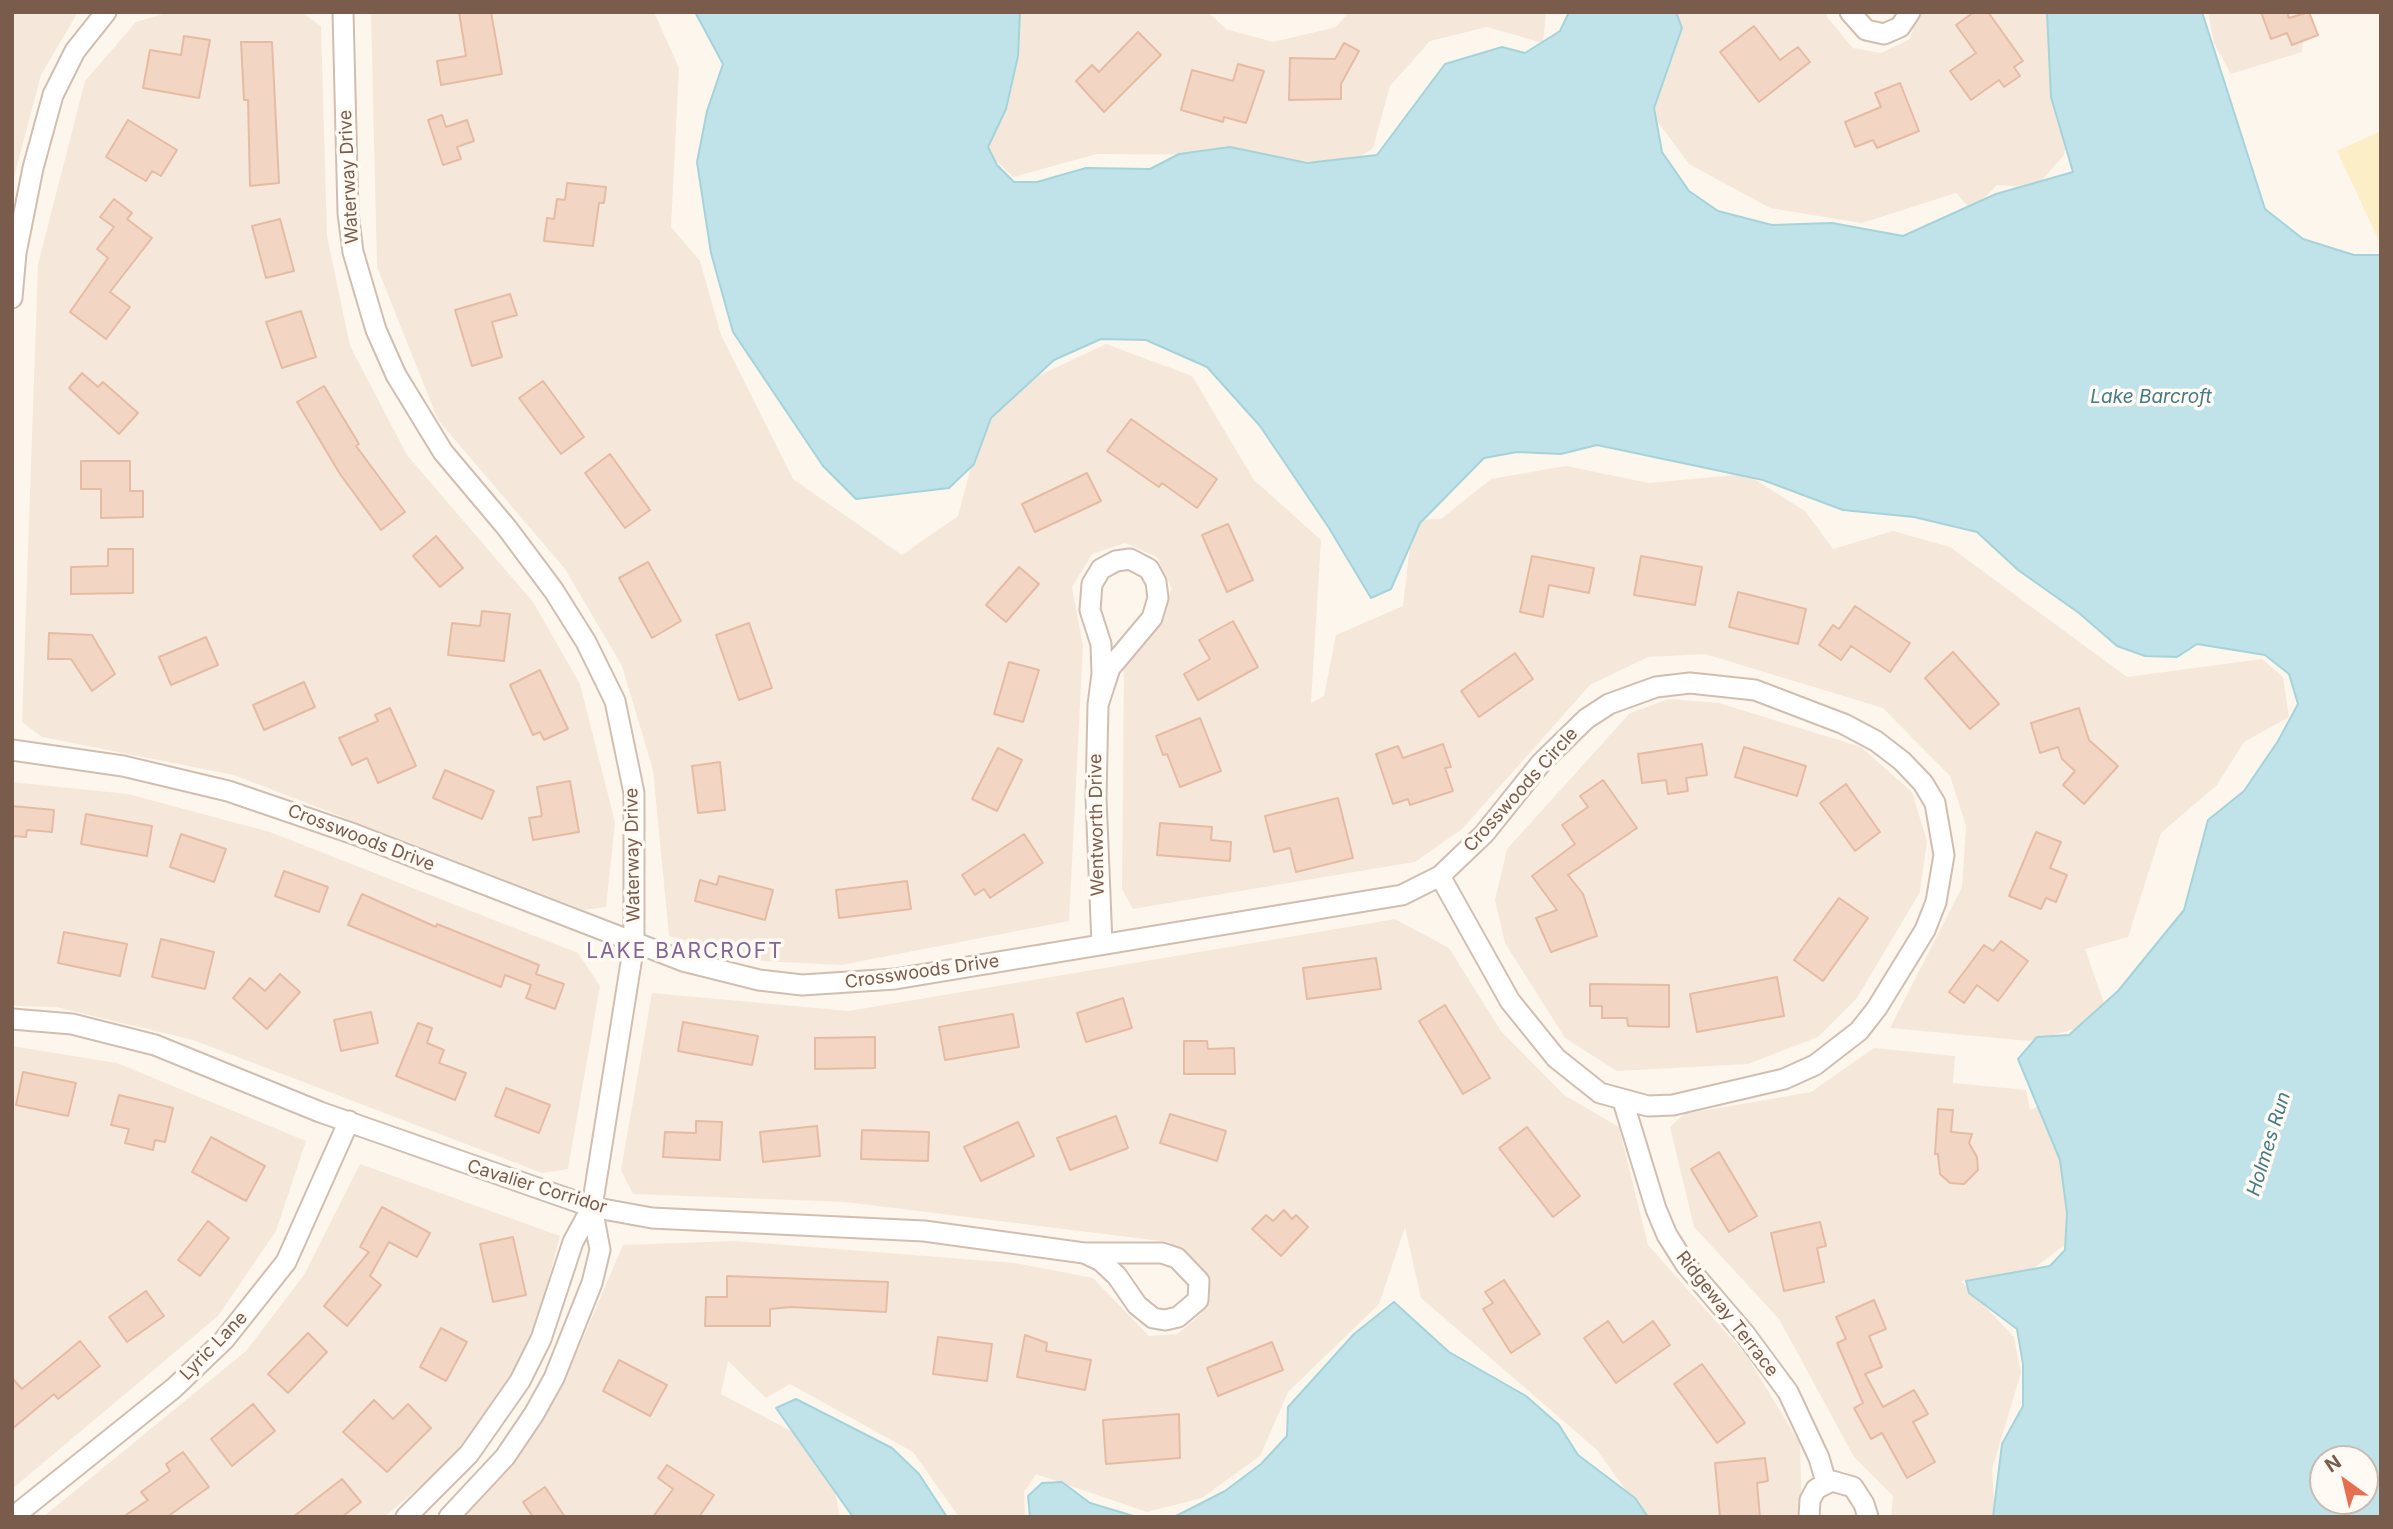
<!DOCTYPE html>
<html>
<head>
<meta charset="utf-8">
<style>
  body { margin:0 }
  #map { position:relative; width:2393px; height:1529px; overflow:hidden; background:#fdf6ec; font-family:Inter,sans-serif }
  canvas { display:block }
  .frame { position:absolute; inset:0; border:14px solid #7a5c4d; pointer-events:none }
  .north { position:absolute; left:2309px; top:1445px; width:70px; height:70px; box-sizing:border-box; background:#fffaf3; border:2px solid #cabbb1; border-radius:50%; rotate:326deg; font-size:19px; font-weight:700; line-height:28px; text-align:center; color:#7a5c4d }
  .north::after { content:''; display:block; margin:auto; width:24px; height:32px; background:#e76f51; clip-path:polygon(50% 0,100% 100%,50% 72%,0 100%) }
</style>
</head>
<body>
<div id="map">
<canvas width="2393" height="1529"></canvas>
<div class="frame"></div>
<div class="north">N</div>
</div>
<script>
const context = document.querySelector('canvas').getContext('2d');
context.lineJoin = 'round';
function fillPath(path, color) { context.fillStyle = color; context.fill(path, 'evenodd'); }
const poly = rows => new Path2D(rows.map(r => 'M' + r).join(''));
function strokePath(path, color, width, dash) { context.strokeStyle = color; context.lineWidth = width; context.lineCap = dash ? 'butt' : 'round'; context.setLineDash(dash || []); context.stroke(path); }
function drawText(font, color, halo, rows, align = 'center') {
  context.font = font + ' Inter,sans-serif'; context.lineWidth = 7; context.setLineDash([]); context.textBaseline = 'middle'; context.strokeStyle = halo; context.fillStyle = color; for (const [text, x, y, turn = 0] of rows) {
    context.save(); context.translate(x, y); context.rotate((+turn || 0) * Math.PI / 180); context.textAlign = isNaN(turn) ? turn : align; if (halo) context.strokeText(text, 0, 0); context.fillText(text, 0, 0); context.restore();
  }
}
fillPath(poly([
  [12,12,78,12,41,75,12,185],
  [170,12,301,12,321,26,327,236,350,346,407,455,533,602,580,684,615,822,606,907,584,910,234,775,42,737,22,722,38,264,85,81,136,22],
  [371,12,654,12,679,68,671,227,700,261,721,335,793,479,902,555,958,516,989,399,1106,344,1192,376,1254,480,1321,540,1311,703,1324,696,1336,635,1403,606,1413,520,1441,519,1491,479,1566,466,1649,483,1746,474,1805,511,1833,549,1893,531,1950,547,2127,677,2262,659,2283,677,2289,717,2244,742,2217,785,2161,833,2128,937,2085,949,2104,1003,2095,1024,2029,1041,1890,1028,1962,887,1966,826,1950,776,1883,708,1705,654,1648,657,1590,685,1462,829,1415,862,1133,909,1122,889,1124,669,1172,589,1157,557,1125,543,1092,554,1072,587,1083,646,1069,921,841,965,761,961,669,936,653,770,622,666,565,569,438,420,377,267],
  [1019,12,1208,12,1226,29,1273,42,1336,27,1349,12,1546,12,1543,43,1487,27,1430,41,1390,86,1373,148,1349,164,1307,161,1263,179,1224,155,1097,154,1013,177,976,142,1020,19],
  [1661,12,1827,12,1827,17,1853,48,1881,53,1910,39,1918,12,2049,12,2070,123,2064,155,2035,188,1997,185,1972,211,1956,193,1862,223,1770,208,1689,164,1652,114],
  [2208,12,2305,12,2302,52,2231,74,2214,43],
  [1669,699,1719,703,1861,747,1912,792,1927,841,1920,892,1857,998,1818,1037,1748,1064,1617,1071,1565,1038,1505,943,1495,900,1507,849,1630,713],
  [12,782,128,794,270,832,578,953,600,986,568,1169,542,1173,193,1040,56,1007,12,1006],
  [1395,919,1449,948,1501,1031,1564,1095,1619,1127,1648,1245,1747,1356,1800,1444,1802,1517,1645,1517,1597,1450,1421,1298,1405,1227,1379,1304,1288,1392,1260,1456,1202,1498,1147,1512,1036,1474,1024,1492,1025,1517,959,1517,913,1452,790,1384,766,1398,728,1361,721,1394,808,1440,832,1475,840,1517,459,1517,483,1497,561,1389,623,1245,735,1241,1015,1263,1093,1278,1149,1336,1177,1334,1201,1314,1204,1271,1169,1242,845,1202,633,1194,621,1170,652,993,849,1011],
  [12,1046,117,1063,306,1141,276,1231,218,1316,12,1489],
  [1874,1048,1955,1056,1953,1083,2026,1090,2030,1110,2039,1106,2059,1153,2070,1241,2030,1271,1961,1281,2014,1337,2021,1373,1992,1469,1995,1517,1891,1517,1893,1496,1854,1457,1779,1319,1694,1227,1670,1127,1684,1114,1811,1092],
  [360,1164,560,1236,532,1342,459,1454,384,1517,43,1517,246,1351,304,1275]
]), '#f5e8da');
fillPath(poly([
  [2381,131,2381,243,2380,243,2337,151]
]), '#fcefc7');
const water = poly([
  [695,12,1020,12,1018,56,1006,109,988,147,997,165,1014,182,1037,182,1086,168,1150,169,1179,154,1230,147,1307,163,1377,155,1445,64,1502,47,1525,53,1560,31,1569,12,1676,12,1682,28,1654,108,1662,152,1689,191,1718,211,1772,225,1832,223,1903,236,1996,194,2073,172,2051,97,2047,12,2202,12,2265,209,2303,239,2354,255,2381,255,2381,1517,1993,1517,2002,1444,2023,1406,2023,1364,2017,1329,1969,1293,1966,1281,2050,1266,2065,1250,2067,1213,2060,1160,2018,1059,2037,1037,2069,1035,2118,991,2184,910,2208,820,2244,791,2278,741,2298,704,2289,674,2265,655,2197,644,2177,657,2145,656,2117,646,2079,613,2018,570,1977,532,1914,517,1843,510,1763,480,1597,445,1561,454,1517,452,1484,458,1420,523,1391,589,1371,598,1329,528,1260,426,1207,367,1146,340,1101,339,1054,360,991,418,974,464,949,488,856,499,823,466,733,332,711,253,697,162,707,111,723,64,695,12],
  [2323,1459,2365,1459,2365,1501,2323,1501,2323,1459],
  [1394,1302,1449,1352,1526,1396,1559,1425,1578,1455,1635,1498,1648,1517,1174,1517,1225,1491,1261,1464,1287,1436,1288,1407,1354,1334,1394,1302],
  [796,1399,892,1448,919,1474,947,1517,853,1517,776,1408,796,1399],
  [1062,1482,1090,1503,1137,1517,1030,1517,1028,1496,1042,1483,1062,1482]
]);
fillPath(water, '#bfe3e8');
strokePath(water, '#a5d3da', 2);
const building = poly([
  [459,12,491,12,502,74,441,85,437,61,466,56,459,12],
  [1974,12,1988,12,2023,61,2014,67,2020,76,2004,87,1999,80,1971,100,1950,71,1976,53,1956,25,1974,12],
  [2261,12,2287,12,2289,18,2309,12,2318,35,2292,45,2287,33,2271,39,2261,12],
  [1754,26,1780,60,1798,47,1810,62,1759,102,1720,52,1754,26],
  [1138,32,1161,55,1104,112,1076,81,1092,65,1099,72,1138,32],
  [184,36,210,40,199,98,143,88,150,50,181,55,184,36],
  [241,42,272,42,279,183,250,186,248,100,244,100,241,42],
  [1344,43,1359,51,1341,84,1341,99,1289,100,1290,58,1335,59,1344,43],
  [1238,64,1264,71,1246,123,1224,117,1223,122,1181,110,1192,70,1233,81,1238,64],
  [1900,83,1919,131,1877,148,1873,140,1855,147,1845,122,1881,107,1875,93,1900,83],
  [442,115,446,127,467,120,474,141,457,147,461,159,443,165,428,120,442,115],
  [128,120,177,150,161,176,152,171,146,181,106,157,128,120],
  [567,183,606,187,604,203,599,203,593,246,544,241,547,218,554,219,557,199,565,200,567,183],
  [114,199,132,213,127,219,152,238,110,292,130,307,106,339,70,312,108,258,97,249,114,227,100,217,114,199],
  [280,219,294,271,266,278,252,226,280,219],
  [510,294,517,315,492,322,502,357,472,366,455,310,510,294],
  [301,311,316,357,282,368,266,322,301,311],
  [82,373,98,387,103,382,138,413,119,434,69,388,82,373],
  [543,381,584,437,561,454,519,398,543,381],
  [324,386,359,444,356,446,405,512,381,530,340,474,297,402,324,386],
  [1131,419,1217,479,1197,508,1162,483,1159,487,1107,451,1131,419],
  [610,454,650,510,625,528,585,473,610,454],
  [81,461,130,461,130,491,143,491,143,517,101,518,101,489,81,489,81,461],
  [1087,473,1101,501,1035,532,1022,504,1087,473],
  [1228,524,1253,580,1227,592,1202,535,1228,524],
  [436,536,463,568,440,587,413,556,436,536],
  [108,549,133,549,133,593,71,594,71,567,108,566,108,549],
  [1532,556,1594,568,1589,593,1549,585,1543,617,1520,612,1532,556],
  [1641,556,1702,567,1695,605,1634,595,1641,556],
  [648,562,681,621,652,638,619,578,648,562],
  [1019,567,1039,584,1006,622,986,605,1019,567],
  [1738,592,1806,609,1798,644,1729,627,1738,592],
  [1855,606,1910,643,1890,672,1851,646,1841,660,1819,645,1833,625,1839,629,1855,606],
  [482,611,510,614,504,661,448,655,452,623,480,626,482,611],
  [1233,621,1258,667,1198,700,1184,674,1210,659,1199,640,1233,621],
  [749,623,772,688,739,700,716,635,749,623],
  [49,633,92,635,115,674,92,691,71,659,48,659,49,633],
  [206,637,218,665,171,685,159,657,206,637],
  [1953,652,1999,704,1970,729,1925,678,1953,652],
  [1515,653,1533,679,1479,717,1461,691,1515,653],
  [1009,662,1039,670,1023,722,994,714,1009,662],
  [540,670,568,729,544,740,540,732,533,735,510,685,540,670],
  [304,682,315,707,264,730,253,705,304,682],
  [390,708,416,766,378,783,367,758,352,765,339,738,378,721,375,715,390,708],
  [2079,708,2089,740,2118,766,2084,804,2063,785,2075,771,2062,759,2058,747,2040,753,2031,723,2079,708],
  [1200,718,1221,771,1180,787,1167,754,1163,755,1156,736,1200,718],
  [1443,744,1451,767,1445,768,1453,791,1410,805,1408,799,1393,804,1376,754,1398,746,1403,758,1443,744],
  [1702,744,1707,775,1686,778,1688,791,1668,794,1666,780,1642,783,1638,754,1702,744],
  [1744,747,1806,766,1797,796,1735,777,1744,747],
  [998,748,1022,760,997,811,972,799,998,748],
  [720,762,725,810,698,813,692,766,720,762],
  [445,770,494,791,482,819,433,798,445,770],
  [1603,780,1637,828,1568,875,1583,894,1597,936,1551,952,1536,918,1557,910,1532,876,1575,844,1562,825,1588,807,1580,796,1603,780],
  [570,781,579,832,533,840,529,818,542,816,537,787,570,781],
  [1846,784,1880,832,1855,851,1820,803,1846,784],
  [1338,798,1353,858,1296,872,1290,848,1274,852,1265,816,1338,798],
  [12,806,54,810,52,832,27,830,26,837,12,836,12,806],
  [86,814,152,826,147,856,81,844,86,814],
  [1160,823,1212,827,1211,840,1231,842,1230,861,1157,855,1160,823],
  [2036,832,2061,842,2050,868,2067,875,2056,902,2046,898,2041,909,2009,896,2036,832],
  [181,834,226,849,214,882,170,867,181,834],
  [1024,834,1043,863,990,898,984,889,975,895,962,875,1024,834],
  [284,871,328,887,319,912,275,896,284,871],
  [719,876,773,890,765,920,695,901,700,880,717,885,719,876],
  [907,881,911,909,839,918,836,890,907,881],
  [362,894,436,927,437,924,539,965,536,974,564,984,555,1009,526,998,531,985,505,975,501,987,348,925,362,894],
  [1839,898,1868,918,1823,981,1794,960,1839,898],
  [64,932,127,944,120,976,58,963,64,932],
  [161,939,214,952,205,989,152,977,161,939],
  [2001,941,2028,961,1998,1001,1977,985,1964,1003,1949,992,1984,945,1993,951,2001,941],
  [1376,958,1381,989,1307,999,1303,968,1376,958],
  [280,974,300,992,267,1029,233,998,250,978,265,991,280,974],
  [1777,977,1784,1016,1697,1032,1690,994,1777,977],
  [1590,984,1669,985,1669,1027,1628,1026,1627,1018,1602,1018,1602,1006,1590,1006,1590,984],
  [1123,998,1132,1028,1086,1042,1077,1013,1123,998],
  [1445,1005,1490,1078,1463,1094,1419,1021,1445,1005],
  [371,1012,378,1043,341,1051,334,1020,371,1012],
  [1013,1014,1019,1047,945,1060,939,1027,1013,1014],
  [683,1022,758,1036,752,1065,678,1051,683,1022],
  [418,1023,432,1028,427,1043,444,1050,439,1063,466,1073,455,1100,396,1076,418,1023],
  [875,1037,875,1068,815,1069,815,1038,875,1037],
  [1184,1041,1207,1041,1208,1049,1234,1048,1235,1074,1184,1074,1184,1041],
  [23,1072,76,1083,68,1116,16,1105,23,1072],
  [506,1088,550,1105,539,1133,495,1116,506,1088],
  [119,1095,173,1108,165,1142,155,1140,153,1150,125,1143,129,1129,111,1125,119,1095],
  [1938,1109,1953,1110,1951,1132,1972,1134,1969,1143,1977,1157,1978,1170,1964,1184,1950,1183,1940,1174,1938,1154,1935,1154,1938,1109],
  [1170,1114,1226,1131,1217,1161,1160,1143,1170,1114],
  [1116,1116,1128,1148,1070,1170,1057,1138,1116,1116],
  [696,1121,722,1122,720,1160,663,1157,665,1132,696,1133,696,1121],
  [1018,1122,1034,1156,981,1181,964,1147,1018,1122],
  [817,1126,820,1156,763,1162,760,1132,817,1126],
  [1527,1127,1580,1196,1553,1217,1499,1148,1527,1127],
  [862,1130,929,1132,928,1161,861,1159,862,1130],
  [211,1137,265,1166,246,1201,192,1172,211,1137],
  [1719,1152,1757,1216,1729,1232,1691,1169,1719,1152],
  [382,1207,430,1233,417,1257,389,1242,370,1276,381,1285,347,1326,324,1306,369,1252,360,1247,382,1207],
  [1284,1210,1292,1219,1296,1215,1308,1227,1281,1256,1252,1229,1266,1215,1273,1221,1284,1210],
  [208,1221,229,1238,200,1276,178,1260,208,1221],
  [1820,1222,1826,1246,1817,1248,1824,1282,1784,1291,1771,1233,1820,1222],
  [513,1237,526,1295,493,1302,480,1244,513,1237],
  [727,1276,888,1282,886,1312,791,1307,770,1309,770,1326,705,1326,706,1297,727,1297,727,1276],
  [1504,1280,1540,1334,1511,1353,1483,1309,1493,1303,1485,1292,1504,1280],
  [146,1291,164,1316,127,1342,109,1317,146,1291],
  [1874,1300,1886,1329,1869,1336,1882,1367,1865,1374,1883,1407,1914,1390,1928,1414,1913,1422,1935,1462,1907,1478,1882,1433,1871,1439,1854,1408,1863,1403,1837,1343,1846,1339,1836,1317,1874,1300],
  [1608,1321,1623,1343,1653,1321,1670,1345,1616,1383,1584,1338,1608,1321],
  [441,1328,467,1342,446,1381,420,1367,441,1328],
  [308,1333,327,1352,288,1393,268,1374,308,1333],
  [1025,1335,1047,1343,1046,1351,1091,1360,1085,1390,1017,1377,1025,1335],
  [938,1337,992,1344,987,1381,933,1374,938,1337],
  [80,1341,100,1366,58,1399,54,1394,12,1429,12,1378,22,1389,80,1341],
  [1272,1342,1283,1370,1218,1396,1207,1368,1272,1342],
  [619,1360,667,1385,650,1416,603,1391,619,1360],
  [1702,1364,1745,1423,1717,1443,1674,1384,1702,1364],
  [374,1400,393,1419,408,1404,431,1428,387,1472,343,1432,374,1400],
  [253,1404,275,1431,232,1466,211,1439,253,1404],
  [1179,1414,1180,1458,1106,1464,1103,1420,1179,1414],
  [183,1452,209,1487,167,1517,123,1517,148,1500,141,1492,170,1471,166,1464,183,1452],
  [1765,1458,1768,1481,1757,1483,1760,1517,1720,1517,1715,1463,1765,1458],
  [667,1465,714,1495,699,1517,653,1517,673,1489,658,1478,667,1465],
  [342,1479,361,1502,342,1517,293,1517,342,1479],
  [545,1487,565,1517,533,1517,523,1502,545,1487]
]);
fillPath(building, '#f3d5c3');
strokePath(building, '#e6bba3', 2);
const minor = poly([
  [343,12,348,213,353,252,376,330,396,375,443,452,507,528,554,591,586,642,615,701,634,793,634,944,592,1207,600,1250,592,1283,554,1378,534,1414,505,1457,449,1517],
  [1850,12,1866,30,1884,34,1900,27,1910,12],
  [12,298,16,253,33,168,53,95,75,51,106,12],
  [1098,705,1102,674,1101,644,1090,610,1092,584,1101,569,1116,561,1130,559,1149,569,1156,582,1158,598,1152,618,1110,668,1098,705,1096,798,1102,944],
  [12,750,123,766,228,791,354,834,683,961,759,980,802,985,895,979,1402,895,1440,876,1484,834,1541,763,1586,719,1609,704,1656,687,1690,683,1755,690,1844,724,1876,741,1902,761,1923,783,1935,803,1944,855,1936,902,1925,930,1877,1008,1859,1031,1815,1065,1784,1079,1673,1105,1648,1106,1600,1093,1556,1058,1510,1001,1440,876],
  [12,1019,72,1024,155,1045,320,1112,592,1207,652,1218,924,1231,1084,1253],
  [1623,1101,1656,1209,1667,1235,1686,1265,1745,1334,1788,1392,1819,1458,1826,1482],
  [1084,1253,1162,1253,1177,1258,1199,1281,1198,1300,1178,1317,1165,1320,1153,1318,1137,1305,1117,1276,1101,1261,1084,1253],
  [13,1517,174,1388,224,1340,286,1262,349,1121],
  [406,1517,469,1454,520,1381,541,1339,573,1242,592,1207],
  [1809,1517,1810,1500,1816,1489,1832,1481,1853,1487,1864,1504,1868,1517]
]);
strokePath(minor, '#d1beb0', 23);
strokePath(minor, '#fff', 19);
drawText('18px', '#7a5c4d', '#fffaf3', [
  ["Waterway Drive",349,177,-93],
  ["Crosswoods Circle",1521,790,-48],
  ["Wentworth Drive",1097,825,-91],
  ["Crosswoods Drive",361,838,21],
  ["Waterway Drive",633,855,-91],
  ["Crosswoods Drive",922,972,-8],
  ["Cavalier Corridor",537,1187,17],
  ["Ridgeway Terrace",1727,1314,52],
  ["Lyric Lane",214,1346,-46]
]);
drawText('italic 19px', '#437c86', '#fffaf3', [
  ["Lake Barcroft",2151,397],
  ["Holmes Run",2269,1144,-73]
]);
context.letterSpacing = '2px';
drawText('21px', '#846695', '#fffaf3', [
  ["LAKE BARCROFT",685,952]
]);
context.letterSpacing = '0px';
</script>
</body>
</html>
